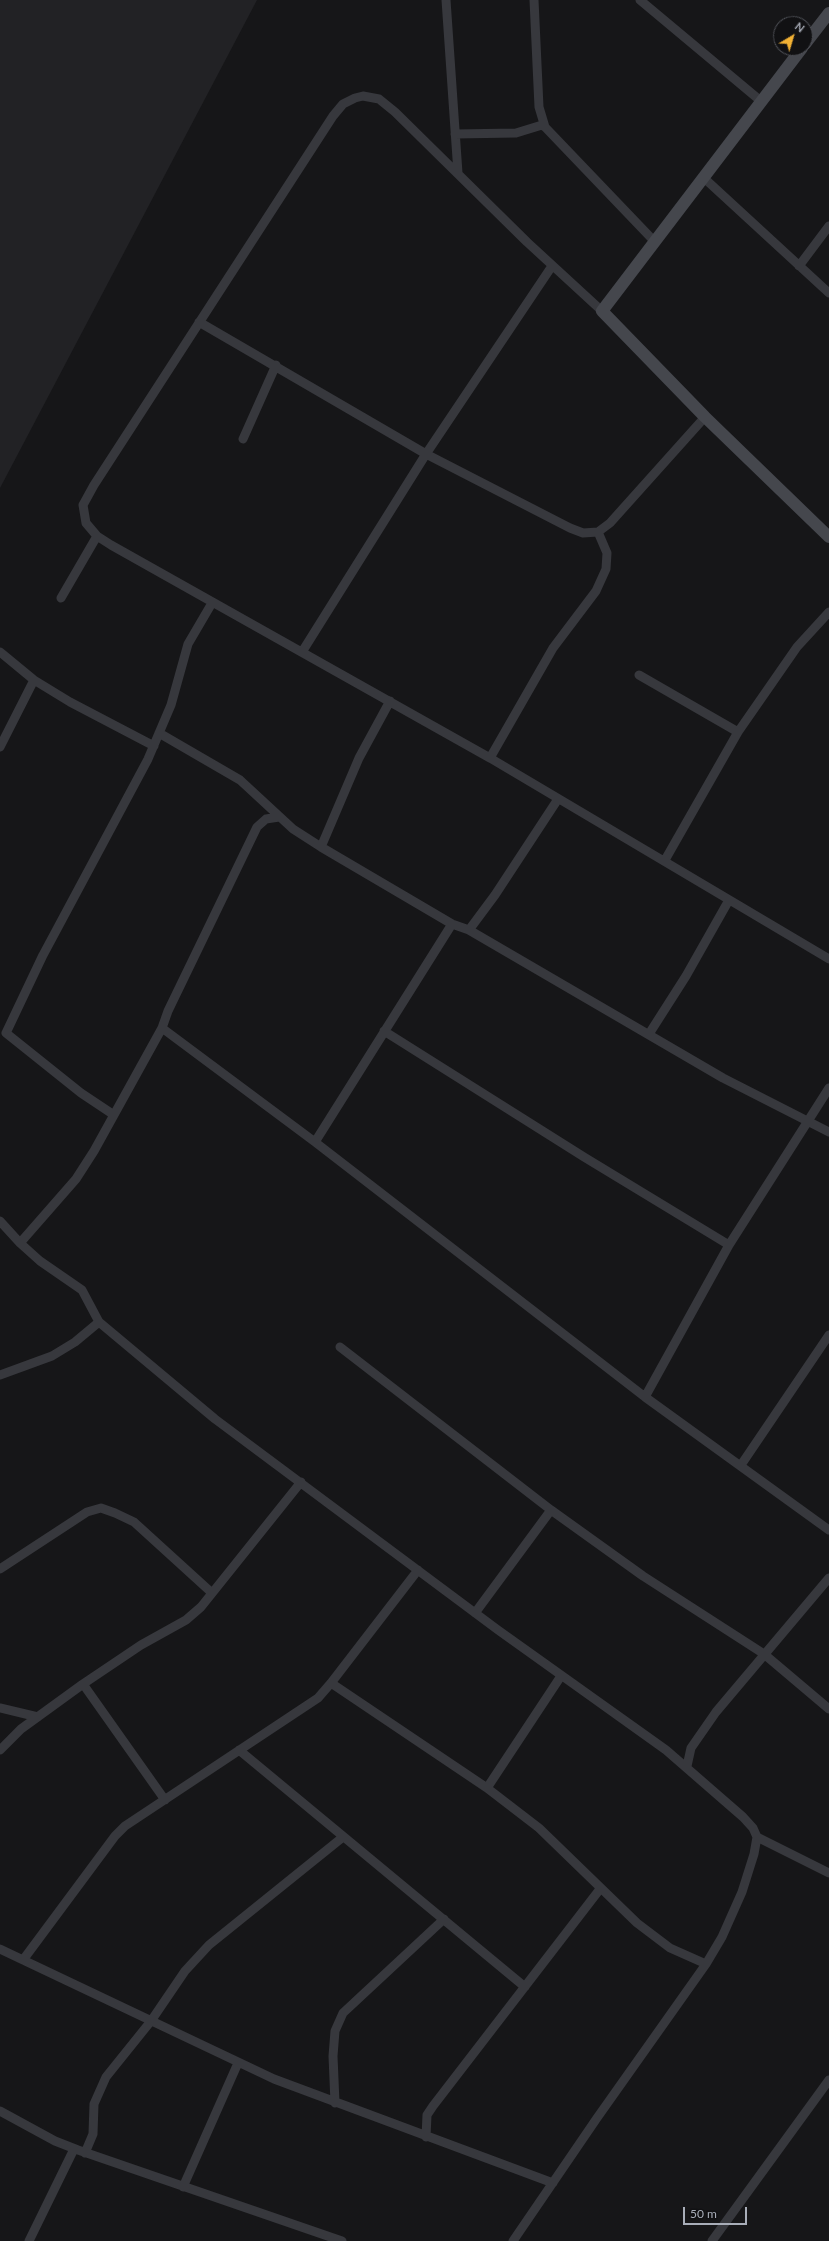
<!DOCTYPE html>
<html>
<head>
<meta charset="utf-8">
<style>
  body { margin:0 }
  #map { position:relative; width:829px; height:2241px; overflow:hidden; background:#161618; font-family:Lato,sans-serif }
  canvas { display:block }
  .north { position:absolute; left:773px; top:16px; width:40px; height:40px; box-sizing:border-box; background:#111113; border:1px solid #4d4f55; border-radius:50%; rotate:38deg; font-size:11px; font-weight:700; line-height:16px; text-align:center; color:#a8adb8 }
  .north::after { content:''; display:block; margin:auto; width:14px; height:18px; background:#f2b134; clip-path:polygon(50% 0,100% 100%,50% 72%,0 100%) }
  .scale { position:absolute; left:683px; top:2207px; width:64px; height:18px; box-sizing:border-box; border:2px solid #a8adb8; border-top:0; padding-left:5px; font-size:12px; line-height:14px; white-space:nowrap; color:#a8adb8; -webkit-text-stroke:3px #111113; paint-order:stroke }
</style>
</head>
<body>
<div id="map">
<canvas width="829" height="2241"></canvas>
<div class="north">N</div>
<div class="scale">50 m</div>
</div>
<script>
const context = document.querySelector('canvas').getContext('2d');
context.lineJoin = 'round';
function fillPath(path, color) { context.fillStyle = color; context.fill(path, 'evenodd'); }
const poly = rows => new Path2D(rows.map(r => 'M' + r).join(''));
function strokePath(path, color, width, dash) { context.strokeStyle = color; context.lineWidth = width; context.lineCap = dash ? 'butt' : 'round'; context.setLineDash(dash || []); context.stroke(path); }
fillPath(poly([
  [0,0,257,0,0,488]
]), '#222225');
strokePath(poly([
  [446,0,458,173],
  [534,0,539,107,545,127,655,242],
  [640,0,762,102],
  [455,134,516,133,542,125,545,127],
  [704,178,829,293],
  [799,266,829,226],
  [602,311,527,242,395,112,379,99,363,96,355,98,343,104,333,116,94,485,83,505,86,523,97,536,111,545,490,758,829,959],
  [199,322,426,454,570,528,583,533,598,532,610,523,705,417],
  [243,439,276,365],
  [61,598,97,536],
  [0,652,34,680,70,702,154,746],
  [302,652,426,454,552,266],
  [639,675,738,732],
  [159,733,240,780,293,829,321,847,452,924,469,930,723,1078,829,1132],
  [0,747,34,680],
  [490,758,553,648,596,591,606,569,607,553,598,532],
  [321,847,359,758,390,701],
  [665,860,738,732,797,647,829,612],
  [469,930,495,895,558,799],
  [162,1028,315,1142,645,1397,829,1530],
  [384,1031,584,1157,729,1245],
  [649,1034,686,976,729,900],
  [114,1115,81,1093,6,1033,43,955,148,759,171,705,188,644,212,603],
  [315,1142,452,924],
  [0,1221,20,1243,40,1261,82,1290,99,1322,215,1419,498,1630,666,1750,743,1817,753,1828,757,1837,754,1854,742,1892,722,1937,706,1964,597,2118,513,2241],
  [20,1243,76,1179,94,1151,162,1028,168,1011,257,827,266,819,279,817],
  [340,1347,551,1510,643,1576,764,1654,829,1709],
  [0,1375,52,1356,75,1342,99,1322],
  [645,1397,729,1245,829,1088],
  [741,1465,829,1335],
  [0,1569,87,1512,101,1508,115,1513,134,1522,212,1593],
  [475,1613,551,1510],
  [331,1683,487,1788,539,1828,637,1923,670,1948,706,1964],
  [83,1684,165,1800],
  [0,1708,38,1717],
  [0,1750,21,1729,83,1684,141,1645,186,1620,201,1607,301,1482],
  [239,1750,525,1987],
  [687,1766,691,1748,716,1712,829,1578],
  [487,1788,561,1676],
  [757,1837,829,1873],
  [0,1949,274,2079,553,2183],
  [23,1960,115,1836,125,1826,318,1698,331,1683,418,1570],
  [335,2103,333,2056,335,2031,343,2013,444,1919],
  [0,2111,55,2141,78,2150,342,2241],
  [426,2137,427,2115,433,2106,600,1889],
  [85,2153,93,2134,94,2104,106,2077,151,2021,185,1971,209,1945,343,1837],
  [183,2187,238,2063],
  [29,2241,74,2149],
  [712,2241,829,2080]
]), '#37383d', 9);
strokePath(poly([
  [805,44,829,13],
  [802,48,602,311,705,417,829,537]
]), '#45474d', 12);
</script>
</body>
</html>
